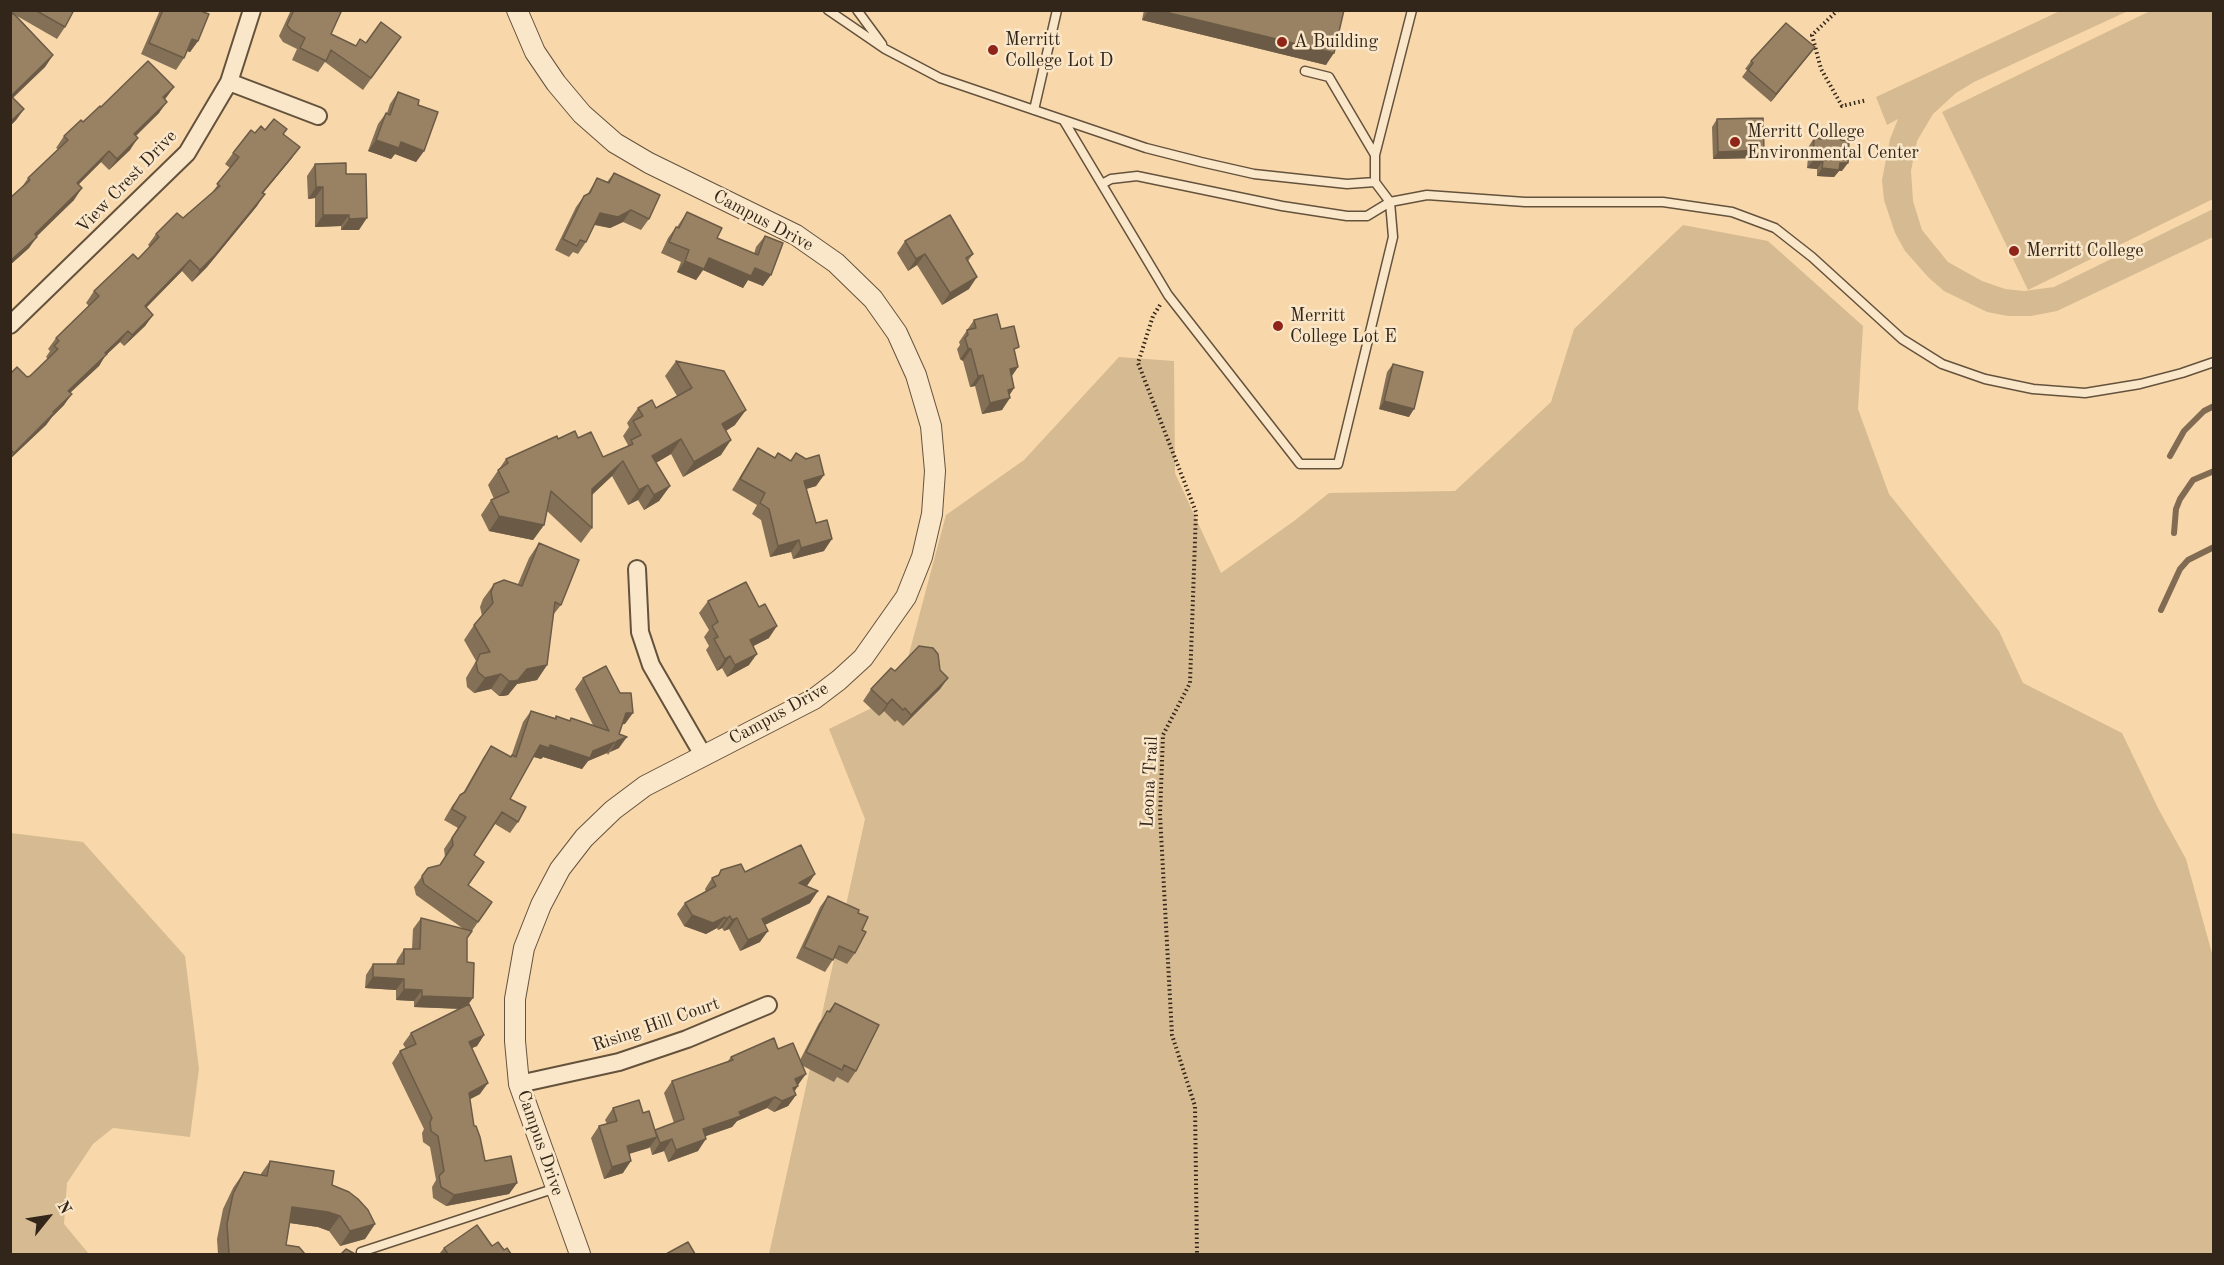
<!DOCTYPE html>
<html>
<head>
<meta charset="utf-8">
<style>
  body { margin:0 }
  #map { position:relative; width:2224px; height:1265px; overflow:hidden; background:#f8d8aa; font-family:"Old Standard TT",serif }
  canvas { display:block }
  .frame { position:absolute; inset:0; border:12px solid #322519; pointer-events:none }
  .north { position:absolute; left:18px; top:1187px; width:60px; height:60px; -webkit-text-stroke:4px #fae6c8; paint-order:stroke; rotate:60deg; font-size:16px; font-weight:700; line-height:24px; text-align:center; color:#322519 }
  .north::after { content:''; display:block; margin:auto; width:21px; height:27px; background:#322519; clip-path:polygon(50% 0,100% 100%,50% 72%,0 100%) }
</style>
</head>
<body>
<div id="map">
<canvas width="2224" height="1265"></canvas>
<div class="frame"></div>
<div class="north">N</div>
</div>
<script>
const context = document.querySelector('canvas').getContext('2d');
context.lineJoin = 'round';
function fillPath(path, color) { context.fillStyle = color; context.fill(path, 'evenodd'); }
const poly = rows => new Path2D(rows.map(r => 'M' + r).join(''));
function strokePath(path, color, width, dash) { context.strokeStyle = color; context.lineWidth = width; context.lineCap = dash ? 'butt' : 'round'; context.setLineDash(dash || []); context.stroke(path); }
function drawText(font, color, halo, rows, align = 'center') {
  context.font = font + ' "Old Standard TT",serif'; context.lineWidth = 5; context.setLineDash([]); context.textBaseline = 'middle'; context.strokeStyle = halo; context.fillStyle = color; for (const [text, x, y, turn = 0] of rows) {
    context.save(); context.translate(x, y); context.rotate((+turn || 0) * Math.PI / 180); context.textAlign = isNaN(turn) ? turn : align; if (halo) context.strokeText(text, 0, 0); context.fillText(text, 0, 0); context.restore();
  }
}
fillPath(poly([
  [2062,10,2128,11,1974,82,1956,93,1933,114,1917,141,1911,171,1913,201,1922,230,1948,262,1982,281,2005,289,2024,291,2054,287,2213,209,2213,237,2057,311,2031,316,2008,316,1987,312,1944,291,1929,278,1905,251,1895,233,1884,200,1882,180,1890,139,1898,119,1887,125,1876,97],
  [2150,11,2213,11,2213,199,2028,290,1942,112],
  [1683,225,1768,241,1863,326,1858,409,1889,494,1999,631,2023,683,2122,733,2158,808,2186,859,2213,957,2213,1254,769,1254,865,819,829,729,898,695,946,515,1024,460,1119,357,1174,361,1175,473,1221,573,1294,521,1329,493,1455,491,1551,402,1574,329],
  [11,833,83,842,185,956,199,1069,190,1137,113,1128,93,1144,67,1183,64,1224,89,1254,11,1254]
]), '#d6ba91');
strokePath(poly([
  [2170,456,2184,431,2204,411,2214,406],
  [2174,533,2176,509,2180,499,2193,480,2214,471],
  [2161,610,2180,569,2188,560,2214,547]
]), '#816c53', 6);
const service = poly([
  [828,10,885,49,940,78,1146,148,1201,162,1254,174,1347,184,1375,182,1390,202,1427,195,1525,202,1663,202,1732,212,1775,228,1812,257,1902,339,1942,364,1985,379,2033,389,2085,393,2140,384,2182,373,2214,362],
  [857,10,882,44],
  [1305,71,1329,77,1375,155],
  [1034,110,1057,10],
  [1064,121,1168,295,1300,464,1338,464,1393,237,1390,202,1367,216,1347,216,1282,206,1137,176,1111,179,1102,184],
  [1375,182,1375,155,1412,10],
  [361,1252,556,1188]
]);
const minor = poly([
  [229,82,318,116],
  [10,325,187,153,229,82,252,10],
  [637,569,640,632,651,665,703,755],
  [519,1084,619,1062,687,1039,768,1005]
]);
const tertiary = poly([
  [517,10,535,52,556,83,582,114,615,143,649,163,796,235,836,263,873,299,897,333,916,375,931,426,935,471,932,514,922,557,906,597,863,658,839,680,814,699,645,786,613,810,584,838,560,869,541,905,524,948,515,999,515,1041,519,1084,580,1254]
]);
strokePath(service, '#64523d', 11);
strokePath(minor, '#64523d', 20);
strokePath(tertiary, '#64523d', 22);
strokePath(poly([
  [1838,10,1812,35,1821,69,1842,106,1867,100],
  [1160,305,1153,316,1138,363,1196,512,1190,683,1163,735,1160,815,1172,1035,1195,1106,1197,1254]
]), '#322519', 4, [1.5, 3]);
strokePath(service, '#fae6c8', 8);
strokePath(minor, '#fae6c8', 16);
strokePath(tertiary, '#fae6c8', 20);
fillPath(poly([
  [12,10,74,10,65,27,57,39,17,16,53,55,45,67,13,98,24,109,16,120,10,126,10,16,12,14,11,13],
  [160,10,204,10,198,41,190,52,187,51,184,58,176,70,141,54],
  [291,10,337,10,331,34,356,46,401,37,363,90,325,62,318,72,292,60,297,49,283,42,279,36],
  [1144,10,1344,10,1326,65,1142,20],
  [1815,47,1771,102,1742,77,1747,70,1745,69,1751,61],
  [398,92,418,105,424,151,416,162,395,154,391,159,368,151,378,124,386,113,387,113,390,104],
  [165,99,159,113,136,136,130,150,109,170,101,162,78,185,74,200,36,236,29,248,10,265,10,198,22,187,28,178,58,149,56,148,64,136,101,107],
  [1717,119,1759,158,1713,159,1712,127],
  [265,130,284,134,292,158,263,193,257,206,207,267,192,282,182,271,146,308,153,315,145,326,124,346,120,342,105,356,99,366,70,393,64,405,52,417,46,425,10,459,10,374,27,377,30,376,48,359,46,357,50,351,48,349,56,338,89,306,86,303,94,291,138,259,150,247,148,245,156,234,183,218,211,194,230,168,225,164,233,153,255,133],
  [1823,130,1841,140,1842,171,1839,171,1834,177,1817,176,1817,169,1807,168,1809,146,1814,138,1818,139],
  [315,164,346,174,359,230,341,230,341,226,315,227,315,198,308,199,307,176],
  [614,173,649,219,641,230,623,222,610,228,594,225,586,242,578,254,573,252,569,257,555,250,576,207,584,196,587,195,597,178,607,182],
  [687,212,717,238,754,254,756,247,765,236,763,286,748,280,743,288,703,270,696,280,677,272,681,262,661,253,668,238,676,227,677,227],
  [905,241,973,254,968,261,969,289,942,305,917,265,908,271,897,253],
  [974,320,1001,329,1015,353,1018,367,1012,376,1014,388,1009,395,1002,410,982,414,975,386,970,387,963,361,960,359,957,349,960,345,959,342],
  [676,361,735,425,726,431,721,455,683,477,671,454,656,463,670,486,659,501,644,510,638,500,628,505,612,476,592,495,592,528,581,543,547,511,544,525,533,540,489,531,481,515,491,500,494,499,488,485,506,459,558,439,578,438,603,457,626,448,628,445,623,436,629,427,627,423,638,408,656,408,677,396,665,376],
  [1393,364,1409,417,1379,409,1387,372],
  [758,448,775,458,778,453,790,461,796,453,824,475,816,486,806,489,824,551,793,559,791,552,770,557,761,520,752,514,757,505,732,490,750,460],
  [539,543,561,605,553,615,547,665,537,680,517,684,508,695,503,696,499,696,491,689,474,693,467,687,466,678,476,661,464,640,474,625,482,616,480,607,483,599,494,584,518,584,529,558],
  [708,601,769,638,753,646,749,665,727,677,722,668,717,671,706,650,709,646,704,637,709,630,699,613],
  [940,670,948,678,940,689,903,726,897,720,895,722,884,711,879,716,863,701,871,689,895,671],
  [583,678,625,724,622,724,619,734,619,748,610,752,608,755,607,753,588,761,582,769,543,757,541,759,533,757,510,799,518,822,510,833,495,824,474,855,468,885,492,902,467,938,467,1005,484,1035,477,1046,471,1048,480,1094,470,1099,474,1126,485,1161,517,1183,509,1194,446,1206,433,1198,432,1187,436,1180,430,1147,423,1142,422,1133,424,1129,392,1063,400,1051,406,1049,403,1044,411,1033,461,1009,414,1007,414,1001,396,1000,396,990,365,988,366,975,373,964,396,964,397,960,404,949,412,949,413,929,421,918,465,930,416,895,414,887,428,868,440,865,445,857,444,849,458,828,444,820,452,806,460,795,463,793,483,758,491,746,511,757,523,722,531,711,555,718,556,716,570,721,571,718,593,725,575,689],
  [721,870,745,872,807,886,810,903,765,925,760,942,740,951,729,929,724,931,722,928,718,930,717,928,706,934,684,926,677,914,685,903,706,892,705,889,712,878,718,875],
  [828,896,858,913,862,930,855,953,847,964,834,958,825,972,796,958,820,907],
  [835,1003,856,1071,848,1083,837,1077,834,1082,803,1066,798,1086,794,1091,796,1095,788,1106,774,1112,767,1108,737,1121,732,1127,705,1136,698,1151,668,1162,664,1151,652,1155,650,1147,629,1154,623,1173,604,1179,591,1138,599,1126,607,1124,605,1120,613,1108,643,1113,655,1131,674,1123,664,1093,672,1081,728,1061,731,1057,778,1049,800,1060,819,1023],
  [270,1161,332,1185,375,1224,365,1239,340,1246,329,1231,318,1227,290,1223,286,1245,305,1254,218,1254,217,1239,223,1209,233,1188,244,1172,260,1175],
  [492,1246,504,1250,511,1254,439,1254,444,1248]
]), '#847056');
fillPath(poly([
  [1149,10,1157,10,1334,53,1326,65,1142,20],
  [192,39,198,41,190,52,184,50],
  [1815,47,1809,55,1771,102,1776,94],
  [53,55,45,67,10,100,11,96],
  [174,87,166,98,155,109,163,97],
  [167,102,159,113,126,145,134,134],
  [24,109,16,120,10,126,10,122],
  [138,138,130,150,109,170,117,159],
  [376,140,401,142,424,151,416,162,395,154,391,159,368,151],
  [300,147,292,158,254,204,262,193],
  [1764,150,1759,158,1713,159,1718,152],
  [109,151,101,162,69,194,77,183],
  [1813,161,1823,161,1817,169,1807,168],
  [1840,163,1848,163,1842,171,1839,171,1834,177,1817,176,1822,168],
  [316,187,323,187,315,198,308,199],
  [82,188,74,200,27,246,35,234],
  [265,194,257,206,207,267,192,282,200,270],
  [631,210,623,222,610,228,592,224,600,213],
  [323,215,349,215,341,226,315,227],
  [367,218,359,230,341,230,349,219],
  [37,237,29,248,10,265,10,261],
  [925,254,917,265,908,271,916,259],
  [709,258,755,268,771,275,763,286,748,280,743,288,703,270,696,280,677,272,685,261],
  [190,260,182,271,136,318,145,306],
  [977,277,969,289,942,305,950,293],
  [153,315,145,326,124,346,132,335],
  [128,331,120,342,105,356,99,366,60,402,68,391,105,353],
  [968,348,971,349,963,361,960,359],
  [1018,367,1010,378,1010,369],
  [983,375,975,386,970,387,978,376],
  [1014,388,1007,399,1010,398,1002,410,982,414,990,403,1008,390],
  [72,394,64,405,52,417,46,425,10,459,10,457,14,453],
  [1384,401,1414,409,1409,417,1379,409],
  [746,410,735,425,712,439,722,424],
  [681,439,671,454,642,471,652,456],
  [731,440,721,455,683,477,694,462],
  [623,461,612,476,582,504,592,489],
  [824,475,816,486,796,492,804,481],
  [648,485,638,500,628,505,639,490],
  [670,486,659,501,644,510,654,495],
  [499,516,544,525,533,540,489,531],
  [832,539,824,551,793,559,801,548],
  [799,540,791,552,770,557,778,546],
  [777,626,769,638,742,652,750,640],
  [757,654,749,665,727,677,735,665],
  [730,656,722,668,717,671,725,659],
  [547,665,537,680,517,684,508,695,503,696,499,696,509,681,527,669],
  [501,674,491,689,474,693,485,678],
  [948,678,940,689,903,726,911,715],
  [892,699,884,711,879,716,887,704],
  [626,713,633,713,625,724,618,725],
  [627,737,619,748,610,752,617,741],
  [615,742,607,753,588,761,582,769,543,757,541,759,532,756,540,745,550,745,593,751],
  [815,874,807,886,791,894,799,883],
  [818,891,810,903,754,930,762,919],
  [692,915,725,917,717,928,706,934,684,926],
  [730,916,722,928,718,930,726,919],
  [737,918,729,929,724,931,732,920],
  [768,931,760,942,740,951,748,940],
  [373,977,404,979,396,990,365,988],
  [404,989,422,990,414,1001,396,1000],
  [422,996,473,998,465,1009,414,1007],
  [484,1035,477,1046,461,1053,469,1042],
  [806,1074,798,1085,787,1090,795,1079],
  [488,1083,480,1094,461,1104,469,1093],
  [798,1086,791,1097,796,1095,788,1106,774,1112,782,1101,793,1088],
  [775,1097,767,1108,737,1121,732,1127,695,1140,703,1129,739,1112],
  [657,1137,649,1148,618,1157,627,1146],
  [672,1139,664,1151,652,1155,660,1143],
  [706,1139,698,1151,668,1162,676,1150],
  [631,1161,623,1173,604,1179,612,1167],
  [517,1183,509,1194,446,1206,454,1195],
  [292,1207,328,1212,340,1216,329,1231,318,1227,282,1222],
  [375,1224,365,1239,340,1246,350,1231]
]), '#6b5b46');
const building = poly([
  [35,10,74,10,65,27,35,10],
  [163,10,204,10,203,12,209,14,198,41,192,39,184,58,149,43,163,10],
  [294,10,337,10,341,12,331,34,356,46,360,39,366,43,381,22,401,37,371,78,331,50,326,61,300,48,305,38,291,30,287,25,294,10],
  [1157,10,1344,10,1334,53,1157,10],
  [13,13,53,55,11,96,24,109,10,122,10,17,13,13],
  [1786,23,1815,47,1776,94,1748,70,1753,63,1751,61,1786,23],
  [148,61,174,87,163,97,167,102,134,134,138,138,117,159,109,151,77,183,82,188,35,234,37,237,10,261,10,198,30,180,28,178,68,140,64,136,81,120,83,122,100,106,101,107,148,61],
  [398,92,419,100,418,105,438,112,424,151,401,142,399,148,376,140,386,113,390,115,398,92],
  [1763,118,1764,150,1718,152,1717,119,1763,118],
  [274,119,287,129,283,134,300,147,262,193,265,194,215,255,200,270,190,260,145,306,153,315,132,335,128,331,105,353,107,354,68,391,72,394,53,412,54,413,14,453,10,449,10,374,17,367,27,377,30,376,58,349,54,346,59,341,56,338,99,296,94,291,133,254,138,259,159,237,156,234,177,213,183,218,220,186,217,184,239,157,233,153,251,130,255,133,261,126,265,130,274,119],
  [1823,130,1841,131,1841,140,1849,141,1848,163,1840,163,1839,170,1822,168,1823,161,1813,161,1814,138,1822,139,1823,130],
  [346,163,346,174,366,174,367,218,349,219,349,215,323,215,323,187,316,187,315,164,346,163],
  [614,173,660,195,649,219,631,210,618,217,600,213,586,242,580,240,577,246,563,239,584,196,590,193,597,178,609,183,614,173],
  [687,212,722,228,717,238,758,255,765,236,783,243,771,275,755,268,751,276,709,258,704,269,685,261,689,250,669,242,676,227,679,228,687,212],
  [950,215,973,254,966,258,977,277,950,293,925,254,916,259,905,241,950,215],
  [997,314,1001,329,1014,326,1019,347,1014,349,1018,367,1010,369,1014,388,1008,390,1010,398,990,403,983,375,978,376,971,349,968,348,965,338,968,335,967,330,976,328,974,320,997,314],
  [676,361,724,371,746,410,722,424,731,440,694,462,681,439,652,456,670,486,654,495,648,485,639,490,623,461,592,489,592,528,551,491,544,525,499,516,491,500,509,492,498,470,508,463,506,459,557,436,558,439,575,431,578,438,591,432,603,457,633,444,631,440,641,435,633,421,643,416,638,408,652,400,656,408,692,388,676,361],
  [1393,364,1423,372,1414,409,1384,401,1393,364],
  [758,448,775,458,778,453,791,461,796,453,806,459,819,455,824,475,804,481,816,523,827,520,832,539,801,548,799,540,778,546,769,509,760,503,765,493,740,479,758,448],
  [539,543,579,560,561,605,555,602,547,665,527,669,518,680,514,681,509,681,501,674,485,678,478,672,476,663,480,654,490,652,474,625,493,603,491,592,494,584,504,580,522,586,539,543],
  [746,582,759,607,765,604,777,626,750,640,757,654,735,665,730,656,725,659,714,639,718,637,712,626,718,622,708,601,746,582],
  [919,646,933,648,938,654,940,670,948,678,911,715,905,708,903,710,892,699,887,704,871,689,891,668,895,671,919,646],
  [606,666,620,693,631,693,633,713,626,713,619,734,627,737,617,741,616,744,615,742,593,751,590,758,550,745,549,748,540,745,510,799,526,807,518,822,502,812,474,855,484,862,468,885,492,902,478,922,424,884,422,876,428,868,440,865,453,845,452,838,466,817,452,809,460,795,465,792,491,746,511,757,512,755,516,757,531,711,556,719,556,716,570,721,571,718,609,731,583,678,606,666],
  [801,845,815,874,799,883,818,891,762,919,768,931,748,940,737,918,732,920,730,916,726,919,725,917,713,923,692,915,685,903,716,886,712,878,719,875,721,870,741,864,745,872,801,845],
  [828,896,859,910,858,913,868,917,862,930,866,932,855,953,839,946,833,960,804,947,828,896],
  [421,918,472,931,467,938,467,962,474,963,473,998,422,996,422,990,404,989,404,979,373,977,373,964,404,964,404,949,420,949,421,918],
  [835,1003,879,1025,856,1071,844,1065,842,1070,806,1052,827,1011,830,1012,835,1003],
  [469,1004,484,1035,469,1042,488,1083,469,1093,474,1126,476,1126,480,1137,485,1161,511,1156,517,1183,454,1195,441,1187,439,1176,444,1171,438,1136,431,1131,430,1122,432,1118,400,1051,416,1044,411,1033,469,1004],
  [774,1038,778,1049,793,1043,806,1074,795,1079,798,1086,793,1088,796,1095,782,1101,775,1097,739,1112,741,1116,703,1129,706,1139,676,1150,672,1139,660,1143,655,1130,684,1119,672,1081,733,1060,731,1057,774,1038],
  [639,1100,643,1113,649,1111,657,1137,627,1146,631,1161,612,1167,599,1126,617,1121,613,1108,639,1100],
  [270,1161,334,1171,332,1185,349,1192,358,1199,368,1210,375,1224,350,1231,340,1216,328,1212,292,1207,286,1245,299,1247,305,1254,229,1254,227,1224,233,1194,244,1172,267,1176,270,1161],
  [477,1225,492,1246,498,1242,504,1250,507,1248,511,1254,448,1254,444,1248,477,1225],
  [688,1242,695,1254,666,1254,688,1242],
  [346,1249,355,1254,341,1254,346,1249]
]);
fillPath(building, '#998264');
strokePath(building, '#6b5b46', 1.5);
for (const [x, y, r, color] of [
  [1282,42,6,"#8f2418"],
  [993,50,6,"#8f2418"],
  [1735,142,6,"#8f2418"],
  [2014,251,6,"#8f2418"],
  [1278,326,6,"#8f2418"]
]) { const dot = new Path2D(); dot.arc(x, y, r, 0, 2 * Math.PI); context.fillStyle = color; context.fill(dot); strokePath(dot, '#fae6c8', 2); }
drawText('18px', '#322519', '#fae6c8', [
  ["Merritt",1005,40],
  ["College Lot D",1005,61],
  ["A Building",1294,42],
  ["Merritt College",1747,132],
  ["Environmental Center",1747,153],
  ["Merritt College",2026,251],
  ["Merritt",1290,316],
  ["College Lot E",1290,337]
], 'left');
drawText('18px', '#322519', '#fae6c8', [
  ["View Crest Drive",127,182,-46],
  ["Campus Drive",763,221,28],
  ["Campus Drive",779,714,-29],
  ["Leona Trail",1150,782,-87],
  ["Rising Hill Court",656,1025,-19],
  ["Campus Drive",540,1143,71]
]);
</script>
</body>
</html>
